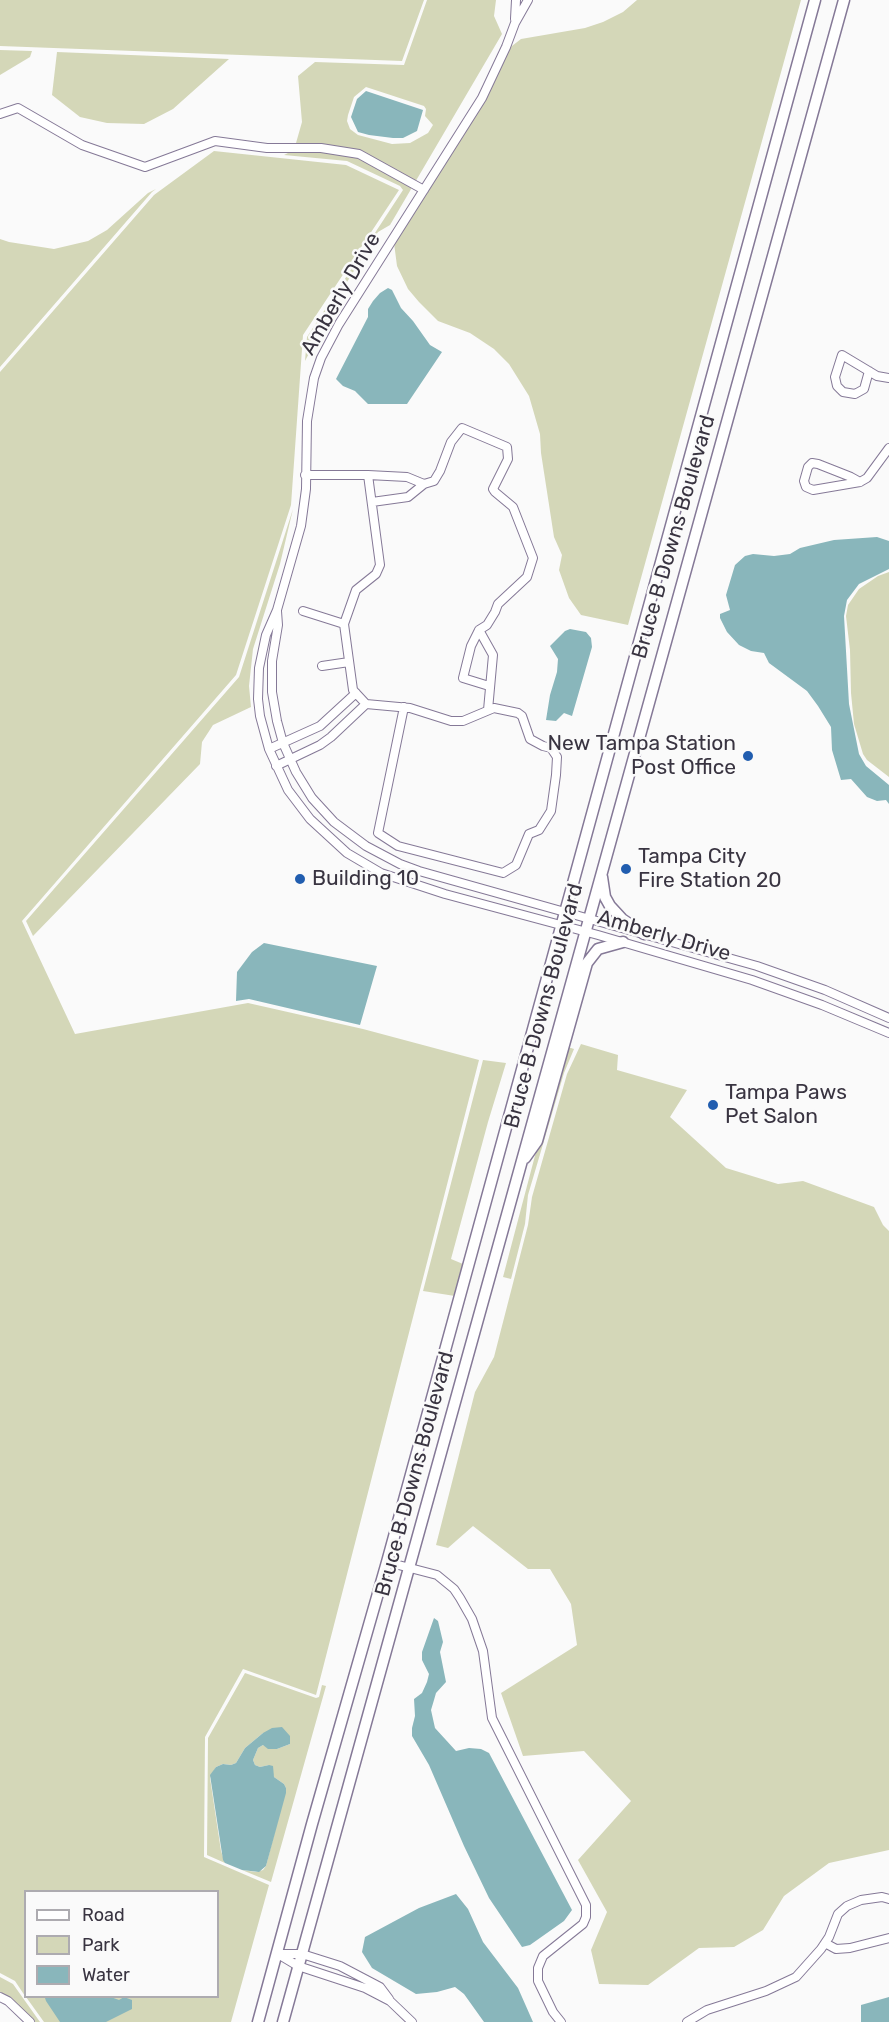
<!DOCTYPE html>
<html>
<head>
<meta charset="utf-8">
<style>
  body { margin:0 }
  #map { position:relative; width:889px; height:2022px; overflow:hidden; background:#fafafa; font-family:Rubik,sans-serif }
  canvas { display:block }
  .legend { position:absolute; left:24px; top:1890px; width:195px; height:108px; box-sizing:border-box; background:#fafafa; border:2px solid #adabb0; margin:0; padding:8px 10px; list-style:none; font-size:18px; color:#393441 }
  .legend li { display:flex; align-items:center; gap:12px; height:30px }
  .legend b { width:30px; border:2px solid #adabb0 }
</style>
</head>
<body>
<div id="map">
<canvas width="889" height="2022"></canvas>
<ul class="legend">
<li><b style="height:8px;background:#fff"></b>Road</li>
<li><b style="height:16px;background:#d4d7b8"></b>Park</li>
<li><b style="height:16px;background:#89b6bb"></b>Water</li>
</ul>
</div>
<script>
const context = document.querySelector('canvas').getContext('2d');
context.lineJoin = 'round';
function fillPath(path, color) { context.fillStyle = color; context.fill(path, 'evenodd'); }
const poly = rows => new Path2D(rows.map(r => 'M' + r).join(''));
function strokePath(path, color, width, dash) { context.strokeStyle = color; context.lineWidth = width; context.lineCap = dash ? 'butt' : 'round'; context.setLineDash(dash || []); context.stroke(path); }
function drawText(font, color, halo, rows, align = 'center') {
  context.font = font + ' Rubik,sans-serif'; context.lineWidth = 5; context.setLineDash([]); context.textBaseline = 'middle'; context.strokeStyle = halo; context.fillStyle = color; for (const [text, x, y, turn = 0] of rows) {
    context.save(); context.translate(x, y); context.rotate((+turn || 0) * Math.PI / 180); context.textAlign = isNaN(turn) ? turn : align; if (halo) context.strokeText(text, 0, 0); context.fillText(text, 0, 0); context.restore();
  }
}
fillPath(poly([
  [0,0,424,0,402,61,0,46],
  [427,0,496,0,494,16,502,34,390,225,378,232,339,295,305,361,307,337,403,190,400,186,347,161,284,155,294,150,302,122,298,76,315,62,404,65],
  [366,87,424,106,426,109,425,116,433,125,428,133,410,143,392,144,358,135,350,129,347,121,348,115,354,97],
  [637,0,801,0,628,625,581,615,569,598,559,570,562,555,554,537,541,453,540,434,529,396,509,364,494,349,470,333,438,321,419,302,408,289,397,266,394,243,508,49,521,39,585,28,603,22,623,12],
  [0,50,32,51,30,57,0,75],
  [57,52,229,59,173,109,144,124,107,123,80,117,52,95],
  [214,151,346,165,399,190,303,335,291,505,236,675,22,921,75,1034,248,1003,363,1029,479,1060,316,1695,243,1669,205,1737,204,1857,269,1885,231,2022,44,2022,26,1997,218,1996,218,1892,26,1892,25,1996,15,1981,0,1973,0,372,154,195],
  [156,189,152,192,0,367,0,239,9,242,54,249,88,241,107,230,148,193],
  [293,509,280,564,253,649,249,686,251,707,213,725,202,742,200,764,33,936,26,921,239,677],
  [889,572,889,777,867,760,863,754,854,724,851,693,850,650,846,616,848,605,859,589,878,576],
  [581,1044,618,1055,617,1070,687,1090,670,1117,726,1168,778,1184,803,1181,874,1207,883,1225,889,1231,889,1850,829,1863,784,1896,763,1930,734,1947,699,1948,648,1985,599,1984,591,1950,607,1912,578,1860,631,1801,584,1751,523,1756,501,1693,577,1645,571,1604,550,1569,528,1569,473,1526,448,1548,436,1545,475,1392,494,1357,528,1225,532,1197,567,1074],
  [568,1047,574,1049,564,1073,528,1195,525,1224,511,1279,503,1277,537,1148],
  [483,1060,506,1063,488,1122,451,1259,463,1264,455,1296,423,1291],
  [245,1673,316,1698,319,1697,322,1685,326,1686,271,1882,242,1870,256,1872,263,1870,266,1866,286,1788,284,1784,274,1777,269,1765,260,1767,255,1765,253,1760,258,1748,263,1745,277,1749,290,1744,263,1733,245,1748,236,1763,231,1765,223,1764,216,1767,210,1778,221,1851,225,1863,207,1855,208,1738],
  [0,1977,13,1984,40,2022,35,2022,10,1998,0,1992]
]), '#d4d7b8');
fillPath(poly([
  [366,91,423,110,417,131,403,138,393,138,369,135,358,132,351,117,357,99],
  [388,288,392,290,401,308,413,321,430,345,442,352,407,404,368,404,355,391,343,386,336,379,368,317,368,309,373,301,380,293],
  [877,537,889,541,889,569,859,584,847,600,844,616,849,704,859,754,866,766,889,785,889,804,886,800,877,801,867,797,851,779,841,780,832,750,831,727,818,706,807,691,769,663,764,653,751,651,739,645,727,632,720,618,720,614,730,610,726,595,735,565,745,556,753,554,774,556,790,554,800,548,834,540],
  [570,629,586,632,591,638,592,647,572,716,564,713,556,721,546,720,550,695,557,672,558,659,550,646,565,631],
  [264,943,377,966,360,1025,249,999,236,1001,237,972,252,952],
  [434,1618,438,1621,443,1642,440,1652,446,1682,436,1693,434,1700,431,1710,435,1728,456,1751,469,1748,481,1749,489,1753,572,1910,564,1921,530,1945,522,1947,489,1898,464,1846,429,1765,412,1736,412,1728,415,1716,414,1699,422,1693,427,1682,429,1674,422,1660,422,1652],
  [282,1727,290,1736,290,1744,277,1749,268,1749,263,1745,258,1748,253,1760,255,1765,260,1767,269,1765,273,1766,274,1777,284,1784,286,1788,286,1793,266,1866,259,1872,242,1870,225,1863,223,1860,210,1775,216,1767,223,1764,231,1765,236,1763,245,1748,263,1733,272,1728],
  [456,1894,468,1909,483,1942,518,1988,533,2022,484,2022,464,1994,455,1987,437,1992,416,1994,372,1968,362,1952,365,1937,419,1908],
  [48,1997,108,1996,119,2000,124,1997,132,2000,132,2009,106,2022,60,2022,46,2001,45,1998],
  [889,1997,889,2022,861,2022,861,2005]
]), '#89b6bb');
const street = poly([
  [528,0,515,23,506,47,482,98,339,324,321,358,314,378,307,421,306,489,301,526,277,610,266,635,259,668,258,699,260,716,269,749,288,790,310,819,347,853,381,873,445,894,598,935,752,980,822,1005,889,1033],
  [515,19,516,0],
  [0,114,18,108,82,145,145,167,215,141,267,148,321,148,359,154,424,190],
  [869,371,864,389,855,394,843,392,837,386,835,377,842,355,877,376,889,378],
  [305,475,368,475,380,565,376,574,356,590,344,624,353,690,366,704,410,708,451,721,463,721,494,708,518,713,522,716,530,739,543,746,551,748,557,757,556,775,551,811,539,830,529,834,516,865,503,873,398,846,378,833,404,707],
  [368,475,407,477,424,484],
  [860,482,851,477,818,464,812,463,808,467,804,481,806,487,813,490,860,482,867,478,889,448],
  [372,502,408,497,424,484,434,481,440,471,451,442,462,428,507,447,508,459,493,489,495,492,513,507,533,558,527,577,498,604,495,612,487,625,479,630,493,655,488,710],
  [277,611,278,625,272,661,272,692,277,721,283,743,296,772,312,798,334,822,366,846,400,864,419,871,757,966,825,990,889,1018],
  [303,611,344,624],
  [479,630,471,646,463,678,489,686],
  [322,666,349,662],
  [269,749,320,726,356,693],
  [276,766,320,745,331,737,366,704],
  [387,1562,437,1575,454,1589,460,1598,472,1619,483,1651,492,1718,586,1905,586,1917,583,1924,543,1956,538,1968,538,1981,553,2012,561,2022],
  [825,1943,836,1949,850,1948,889,1938],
  [278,1954,298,1966,365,1988,390,2001,412,2022],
  [280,1954,302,1954,340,1966,380,1987,389,1999],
  [0,1997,8,2001,30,2022],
  [687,2022,707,2010,766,1991,796,1977,821,1949,829,1937,838,1914,847,1906,861,1900,882,1897,889,1899]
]);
const secondary = poly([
  [602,877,605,897,610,906,622,919,644,934],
  [525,1158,537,1141,587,963,598,949,623,942],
  [258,2022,312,1824,387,1562,815,0],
  [283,2022,844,0]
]);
strokePath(street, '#857997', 10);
strokePath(secondary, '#857997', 13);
strokePath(street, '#fff', 8);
strokePath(secondary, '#fff', 10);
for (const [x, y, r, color] of [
  [748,756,6,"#215daf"],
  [626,869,6,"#215daf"],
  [300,879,6,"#215daf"],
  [713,1105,6,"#215daf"]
]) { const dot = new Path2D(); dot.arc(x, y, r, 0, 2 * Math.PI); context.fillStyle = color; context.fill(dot); strokePath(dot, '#fafafa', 2); }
drawText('21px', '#393441', '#fafafa', [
  ["Amberly Drive",341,294,-60],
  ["Bruce B Downs Boulevard",674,537,-74],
  ["Amberly Drive",664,936,16],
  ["Bruce B Downs Boulevard",544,1006,-75],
  ["Bruce B Downs Boulevard",415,1474,-75]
]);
drawText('21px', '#393441', '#fafafa', [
  ["New Tampa Station",736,744,"right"],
  ["Post Office",736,768,"right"],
  ["Tampa City",638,857],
  ["Fire Station 20",638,881],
  ["Building 10",312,879],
  ["Tampa Paws",725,1093],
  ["Pet Salon",725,1117]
], 'left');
</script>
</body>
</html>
